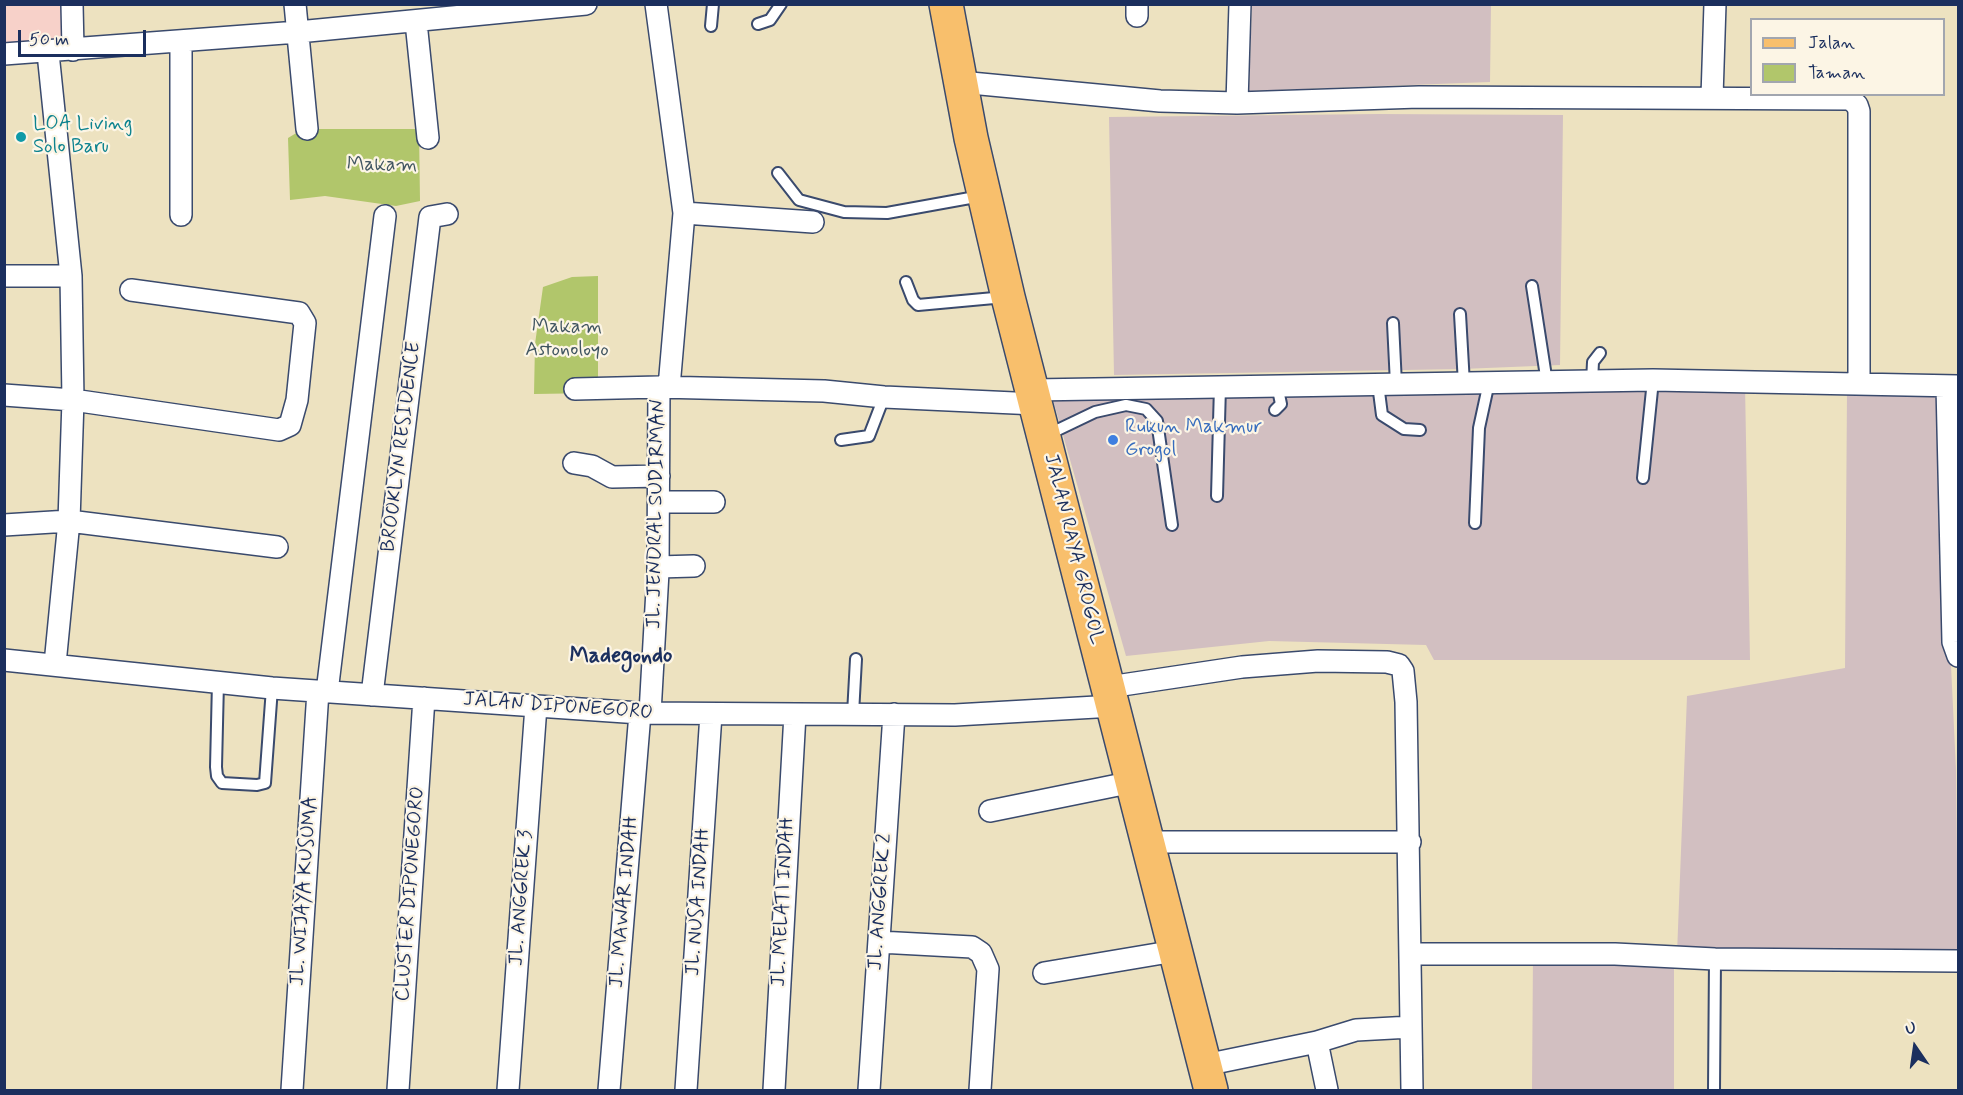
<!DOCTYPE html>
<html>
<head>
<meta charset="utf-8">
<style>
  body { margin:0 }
  #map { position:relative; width:1963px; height:1095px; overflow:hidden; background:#ede2c0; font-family:Mynerve,sans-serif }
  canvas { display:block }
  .frame { position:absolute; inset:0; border:6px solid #1b2f5e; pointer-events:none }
  .legend { position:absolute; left:1750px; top:18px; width:195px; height:78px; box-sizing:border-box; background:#fcf5e5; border:2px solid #a2a6af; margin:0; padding:8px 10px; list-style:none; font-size:18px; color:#1b2f5e }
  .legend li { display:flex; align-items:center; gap:12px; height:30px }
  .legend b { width:30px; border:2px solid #a2a6af }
  .north { position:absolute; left:1885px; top:1017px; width:60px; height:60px; -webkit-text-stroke:4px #fcf5e5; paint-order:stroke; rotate:347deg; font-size:16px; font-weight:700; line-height:24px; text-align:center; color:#1b2f5e }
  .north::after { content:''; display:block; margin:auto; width:21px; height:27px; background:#1b2f5e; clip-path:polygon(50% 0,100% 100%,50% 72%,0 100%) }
  .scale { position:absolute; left:18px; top:30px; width:128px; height:27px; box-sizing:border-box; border:3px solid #1b2f5e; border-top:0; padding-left:8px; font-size:18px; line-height:21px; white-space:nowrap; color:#1b2f5e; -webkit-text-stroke:4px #fcf5e5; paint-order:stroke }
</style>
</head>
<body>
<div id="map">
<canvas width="1963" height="1095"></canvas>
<div class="frame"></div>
<ul class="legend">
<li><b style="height:8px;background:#f8bf6c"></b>Jalan</li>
<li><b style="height:16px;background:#b1c66b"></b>Taman</li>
</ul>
<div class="north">U</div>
<div class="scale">50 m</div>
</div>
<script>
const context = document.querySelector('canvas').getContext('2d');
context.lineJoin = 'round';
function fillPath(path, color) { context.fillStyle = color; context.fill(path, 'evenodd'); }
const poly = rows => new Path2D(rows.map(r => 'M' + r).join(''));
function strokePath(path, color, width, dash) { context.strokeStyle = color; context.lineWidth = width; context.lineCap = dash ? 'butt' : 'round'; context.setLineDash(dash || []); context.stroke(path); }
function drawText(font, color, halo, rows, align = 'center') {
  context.font = font + ' Mynerve,sans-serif'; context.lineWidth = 4.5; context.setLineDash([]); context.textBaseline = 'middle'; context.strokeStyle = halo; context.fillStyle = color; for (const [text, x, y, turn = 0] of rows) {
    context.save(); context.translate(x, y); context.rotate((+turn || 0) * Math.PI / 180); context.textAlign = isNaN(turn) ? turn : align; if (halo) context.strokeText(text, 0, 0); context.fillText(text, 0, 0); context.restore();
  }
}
fillPath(poly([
  [4,5,63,5,64,42,5,44]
]), '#f7d1c9');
fillPath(poly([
  [1252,5,1491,5,1490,82,1249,91],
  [1378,114,1563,115,1560,365,1462,369,1114,375,1109,117],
  [1745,385,1750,660,1434,660,1426,645,1269,641,1126,656,1051,393,1488,394],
  [1847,393,1938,393,1956,770,1958,955,1677,954,1687,696,1845,668],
  [1533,954,1674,958,1674,1090,1532,1090]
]), '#d2bfc1');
fillPath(poly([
  [303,129,419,129,420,201,396,206,325,196,290,200,288,138],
  [598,276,598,393,534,394,535,344,543,287,572,277]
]), '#b1c66b');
const lane = poly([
  [758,24,770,20,781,4],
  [711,26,713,4],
  [778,173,799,200,844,212,887,213,981,196],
  [906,282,913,300,918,305,1005,297],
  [1532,286,1547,383],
  [1460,314,1464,384],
  [1393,323,1396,384],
  [1592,382,1593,362,1600,353],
  [1378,384,1382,415,1404,429,1420,430],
  [1275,410,1281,404,1277,385],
  [1047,435,1095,412,1126,405,1146,409,1157,421,1172,525],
  [841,440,869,436,884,397],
  [1643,478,1653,380],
  [1217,496,1220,386],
  [1475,523,1479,428,1489,382],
  [218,682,216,767,217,776,222,783,257,785,265,783,272,688],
  [853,714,856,659],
  [1714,1090,1715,959]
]);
const street = poly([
  [72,4,73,50],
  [295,4,307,129],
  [656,4,684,213,669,387],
  [1137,16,1137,4],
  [416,22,428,138],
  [48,53,71,276,73,400,69,521,55,664],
  [4,54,298,32,586,4],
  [960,82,1160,101,1237,103,1419,97,1850,99,1857,105,1859,111,1859,384],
  [1712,97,1715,4],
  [1237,103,1240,4],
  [684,213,813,222],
  [181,215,181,42],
  [4,276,71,276],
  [1947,386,1953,642,1958,656],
  [575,389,659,387,824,391,884,397,1036,404],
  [1033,390,1653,380,1958,386],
  [4,395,73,400,279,430,290,425,297,400,305,323,299,313,131,290],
  [574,463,592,466,612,477,659,476],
  [659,502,714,502],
  [4,525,69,521,277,547],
  [658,567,694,566],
  [4,660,272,688,640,713,955,715,1114,706],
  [1109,687,1242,667,1318,661,1387,662,1399,665,1403,671,1406,702,1412,1090],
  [327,692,385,216],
  [372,695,430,217,447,214],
  [650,713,658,572,659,387],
  [990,811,1133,782],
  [1149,842,1410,842],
  [879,942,972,947,981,953,988,969,980,1090],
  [1410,954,1615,954,1715,959,1958,961],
  [1044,973,1175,951],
  [1317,1042,1356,1030,1411,1027],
  [1205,1065,1317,1042,1327,1090],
  [292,1090,318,691],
  [398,1090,424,698],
  [508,1090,536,706],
  [609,1090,640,713],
  [686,1090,711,714],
  [774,1090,795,714],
  [869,1090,894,714]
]);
const primary = poly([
  [946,4,971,138,1008,297,1211,1090]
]);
strokePath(lane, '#3a4a6d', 14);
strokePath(street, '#3a4a6d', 24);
strokePath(primary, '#3a4a6d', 36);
strokePath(lane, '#fff', 10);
strokePath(street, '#fff', 21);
strokePath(primary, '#f8bf6c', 33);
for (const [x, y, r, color] of [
  [21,137,6,"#0f9aa8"],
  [1113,440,6,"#3f7fe0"]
]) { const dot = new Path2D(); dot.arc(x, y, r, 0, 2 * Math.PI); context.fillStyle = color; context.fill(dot); strokePath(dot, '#fcf5e5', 2); }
drawText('20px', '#0d838f', '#fcf5e5', [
  ["LOA Living",33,125],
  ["Solo Baru",33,148]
], 'left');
drawText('20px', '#405561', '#fcf5e5', [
  ["Makam",382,166],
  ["Makam",567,328],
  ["Astonoloyo",567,351]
]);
drawText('20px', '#366cbe', '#fcf5e5', [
  ["Rukun Makmur",1125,428],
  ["Grogol",1125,451]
], 'left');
drawText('20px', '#1b2f5e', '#fcf5e5', [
  ["BROOKLYN RESIDENCE",402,447,-83],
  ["JL. JENDRAL SUDIRMAN",657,514,-89],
  ["JALAN RAYA GROGOL",1073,549,76],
  ["JALAN DIPONEGORO",558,707,4],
  ["JL. WIJAYA KUSUMA",305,891,-86],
  ["CLUSTER DIPONEGORO",411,894,-86],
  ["JL. ANGGREK 3",522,898,-86],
  ["JL. MAWAR INDAH",625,902,-85],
  ["JL. NUSA INDAH",699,902,-86],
  ["JL. MELATI INDAH",784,902,-87],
  ["JL. ANGGREK 2",881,902,-86]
]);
drawText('bold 22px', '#1b2f5e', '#fcf5e5', [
  ["Madegondo",621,657]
]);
</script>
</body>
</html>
